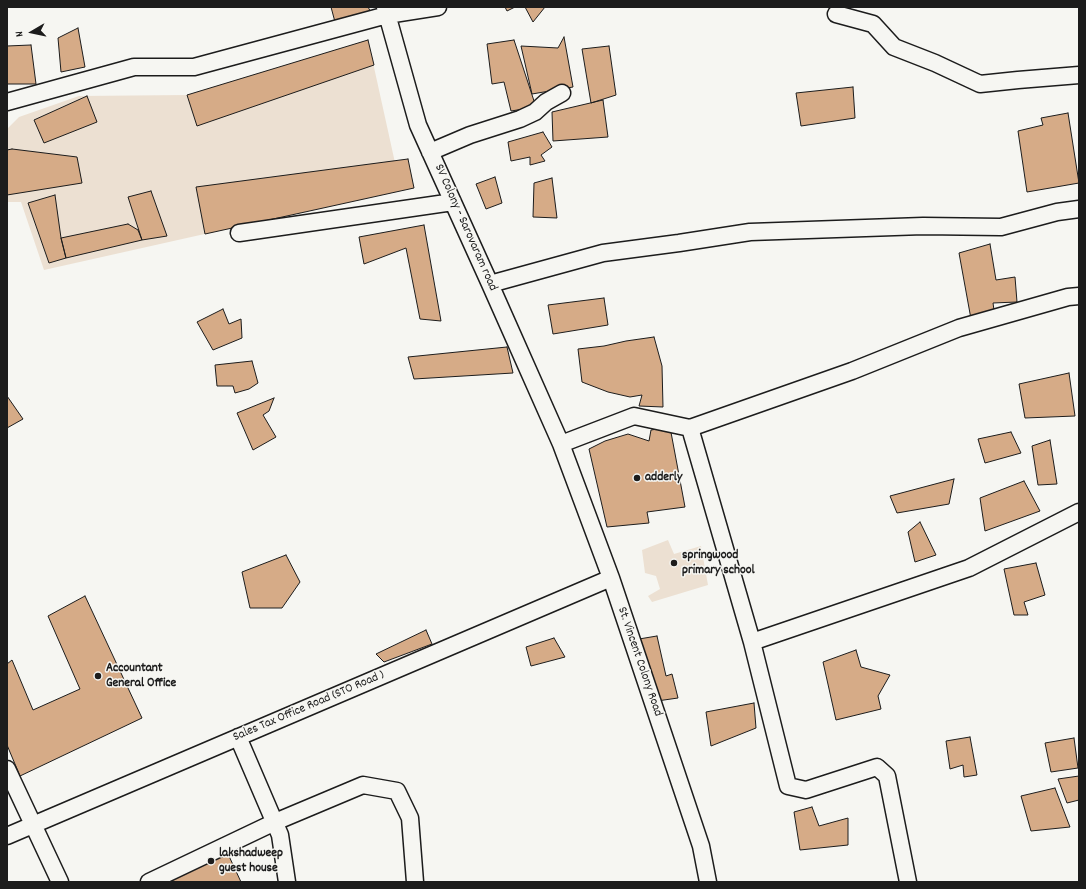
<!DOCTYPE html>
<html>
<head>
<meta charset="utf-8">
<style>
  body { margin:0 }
  #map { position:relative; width:1086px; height:889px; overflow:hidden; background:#f6f6f2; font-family:Dekko,sans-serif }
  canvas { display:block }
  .frame { position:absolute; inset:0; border:8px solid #1c1c1c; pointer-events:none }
  .north { position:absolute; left:12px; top:12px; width:40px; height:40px; -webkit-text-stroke:3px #f6f6f2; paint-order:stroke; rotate:261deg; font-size:11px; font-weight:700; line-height:16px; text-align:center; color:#1c1c1c }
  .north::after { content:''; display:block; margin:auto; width:14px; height:18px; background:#1c1c1c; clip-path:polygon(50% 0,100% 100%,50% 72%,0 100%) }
</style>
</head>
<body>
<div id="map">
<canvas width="1086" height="889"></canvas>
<div class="frame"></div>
<div class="north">N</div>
</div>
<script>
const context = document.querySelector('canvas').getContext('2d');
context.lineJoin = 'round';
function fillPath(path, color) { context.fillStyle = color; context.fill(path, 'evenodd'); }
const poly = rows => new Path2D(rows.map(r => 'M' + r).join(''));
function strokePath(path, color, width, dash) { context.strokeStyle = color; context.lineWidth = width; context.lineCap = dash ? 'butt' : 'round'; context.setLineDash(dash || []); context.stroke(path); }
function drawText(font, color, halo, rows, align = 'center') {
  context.font = font + ' Dekko,sans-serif'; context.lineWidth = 3; context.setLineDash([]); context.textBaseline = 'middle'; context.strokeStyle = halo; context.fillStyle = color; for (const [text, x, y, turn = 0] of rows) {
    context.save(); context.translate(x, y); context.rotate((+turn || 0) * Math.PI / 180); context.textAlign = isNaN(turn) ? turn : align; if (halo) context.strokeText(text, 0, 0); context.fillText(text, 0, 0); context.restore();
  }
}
fillPath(poly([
  [368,40,401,190,44,270,21,202,7,202,7,129,19,117,79,96,187,95],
  [668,540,674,554,701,546,708,585,652,602,648,596,660,589,656,576,645,573,642,550]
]), '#ece0d2');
const building = poly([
  [331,7,368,7,373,16,335,22,331,7],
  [505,7,515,7,507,11,505,7],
  [525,7,545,7,533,22,525,7],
  [78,28,85,67,61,72,58,38,78,28],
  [564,37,573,87,532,94,521,46,558,48,564,37],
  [368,40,374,65,197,126,187,95,368,40],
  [514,40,536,107,511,111,504,82,492,84,487,44,514,40],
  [31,45,36,84,7,84,7,46,31,45],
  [609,46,616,95,591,103,582,49,609,46],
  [853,87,855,118,801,126,796,93,853,87],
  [87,96,97,122,44,143,34,120,87,96],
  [603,100,608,137,553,141,552,112,603,100],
  [1068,113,1079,183,1027,192,1018,131,1043,125,1041,118,1068,113],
  [543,132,552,147,541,155,545,161,530,165,530,157,511,161,508,142,543,132],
  [12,149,77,157,82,183,7,195,7,150,12,149],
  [408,159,414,188,205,234,196,187,408,159],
  [495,177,502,203,486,209,476,184,495,177],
  [552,178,557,218,533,217,534,183,552,178],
  [151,191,167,236,142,240,128,197,151,191],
  [55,195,61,238,66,258,49,263,28,203,55,195],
  [128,224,138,230,142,240,66,258,61,238,128,224],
  [424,225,441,321,420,319,406,248,364,264,359,237,424,225],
  [990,244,996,280,1015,277,1017,302,993,303,994,310,971,319,959,253,990,244],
  [604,298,608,325,553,334,548,305,604,298],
  [223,309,229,324,241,319,242,338,213,350,197,322,223,309],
  [654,337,662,366,663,407,639,406,642,395,630,397,608,392,582,382,578,349,604,346,626,341,654,337],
  [507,347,513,373,414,379,408,357,507,347],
  [252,361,258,383,249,389,235,393,233,386,217,386,215,365,252,361],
  [1069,373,1075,416,1025,418,1019,384,1069,373],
  [7,396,23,419,7,428,7,396],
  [274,398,269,411,263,415,276,437,253,450,237,413,274,398],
  [670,427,685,507,647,512,649,523,607,527,589,449,605,441,628,434,649,441,651,430,670,427],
  [1011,432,1021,453,985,463,978,439,1011,432],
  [1050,440,1057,484,1038,485,1032,446,1050,440],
  [954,479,949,504,897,513,890,496,954,479],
  [1024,481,1040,511,985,531,980,498,1024,481],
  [920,522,936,555,915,562,908,532,920,522],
  [286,555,300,582,282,608,250,608,242,572,286,555],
  [1036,563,1045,595,1024,602,1028,615,1014,615,1004,569,1036,563],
  [85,596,142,718,20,776,7,745,7,664,12,660,33,710,80,689,48,616,85,596],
  [426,630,432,644,384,662,376,654,426,630],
  [657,636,666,676,672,674,678,698,657,701,639,639,657,636],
  [554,638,565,657,531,666,526,647,554,638],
  [856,650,861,667,890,675,878,696,881,709,836,720,823,662,856,650],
  [754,703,756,728,711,746,706,712,754,703],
  [970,737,977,775,964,777,963,765,950,769,946,741,970,737],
  [1074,738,1078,768,1051,772,1045,743,1074,738],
  [1079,776,1079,800,1067,803,1058,779,1079,776],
  [1055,788,1070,827,1031,831,1021,796,1055,788],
  [812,807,819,826,848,818,848,845,800,850,794,812,812,807],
  [222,841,241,882,161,882,222,841]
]);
fillPath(building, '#d6ab87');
strokePath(building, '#1c1c1c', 1);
const street = poly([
  [385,7,418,125,490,284,561,444,611,578,701,846,708,882],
  [836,14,873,24,894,47,935,63,980,84,1018,80,1079,75],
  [7,102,134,67,194,67,387,15,438,7],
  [430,152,470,135,520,119,535,112,546,102,562,93],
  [239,233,453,202],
  [490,284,603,253,679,243,750,232,923,226,1001,227,1057,212,1079,209],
  [690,428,752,642,788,786,806,790,877,767,887,776,908,882],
  [561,444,634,416,690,428,852,371,959,328,1068,297,1079,296],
  [752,642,969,568,1079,512],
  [238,737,280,835,287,882],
  [7,769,60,882],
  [7,836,611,578],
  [149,882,275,822,363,785,397,791,410,818,415,882]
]);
strokePath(street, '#1c1c1c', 19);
strokePath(street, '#f6f6f2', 16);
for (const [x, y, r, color] of [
  [637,478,4,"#1c1c1c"],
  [674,563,4,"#1c1c1c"],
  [98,676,4,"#1c1c1c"],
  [211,861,4,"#1c1c1c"]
]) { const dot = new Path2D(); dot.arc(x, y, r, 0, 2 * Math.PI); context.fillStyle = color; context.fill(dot); strokePath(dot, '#f6f6f2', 1.5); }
drawText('13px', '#1c1c1c', '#f6f6f2', [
  ["SV Colony - Sarovaram road",465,228,66],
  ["St. Vincent Colony Road",639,662,71],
  ["Sales Tax Office Road (STO Road )",309,707,-23]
]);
drawText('bold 13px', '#1c1c1c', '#f6f6f2', [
  ["adderly",645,478],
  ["springwood",682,556],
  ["primary school",682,571],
  ["Accountant",106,669],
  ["General Office",106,684],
  ["lakshadweep",219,854],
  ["guest house",219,869]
], 'left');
</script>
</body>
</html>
